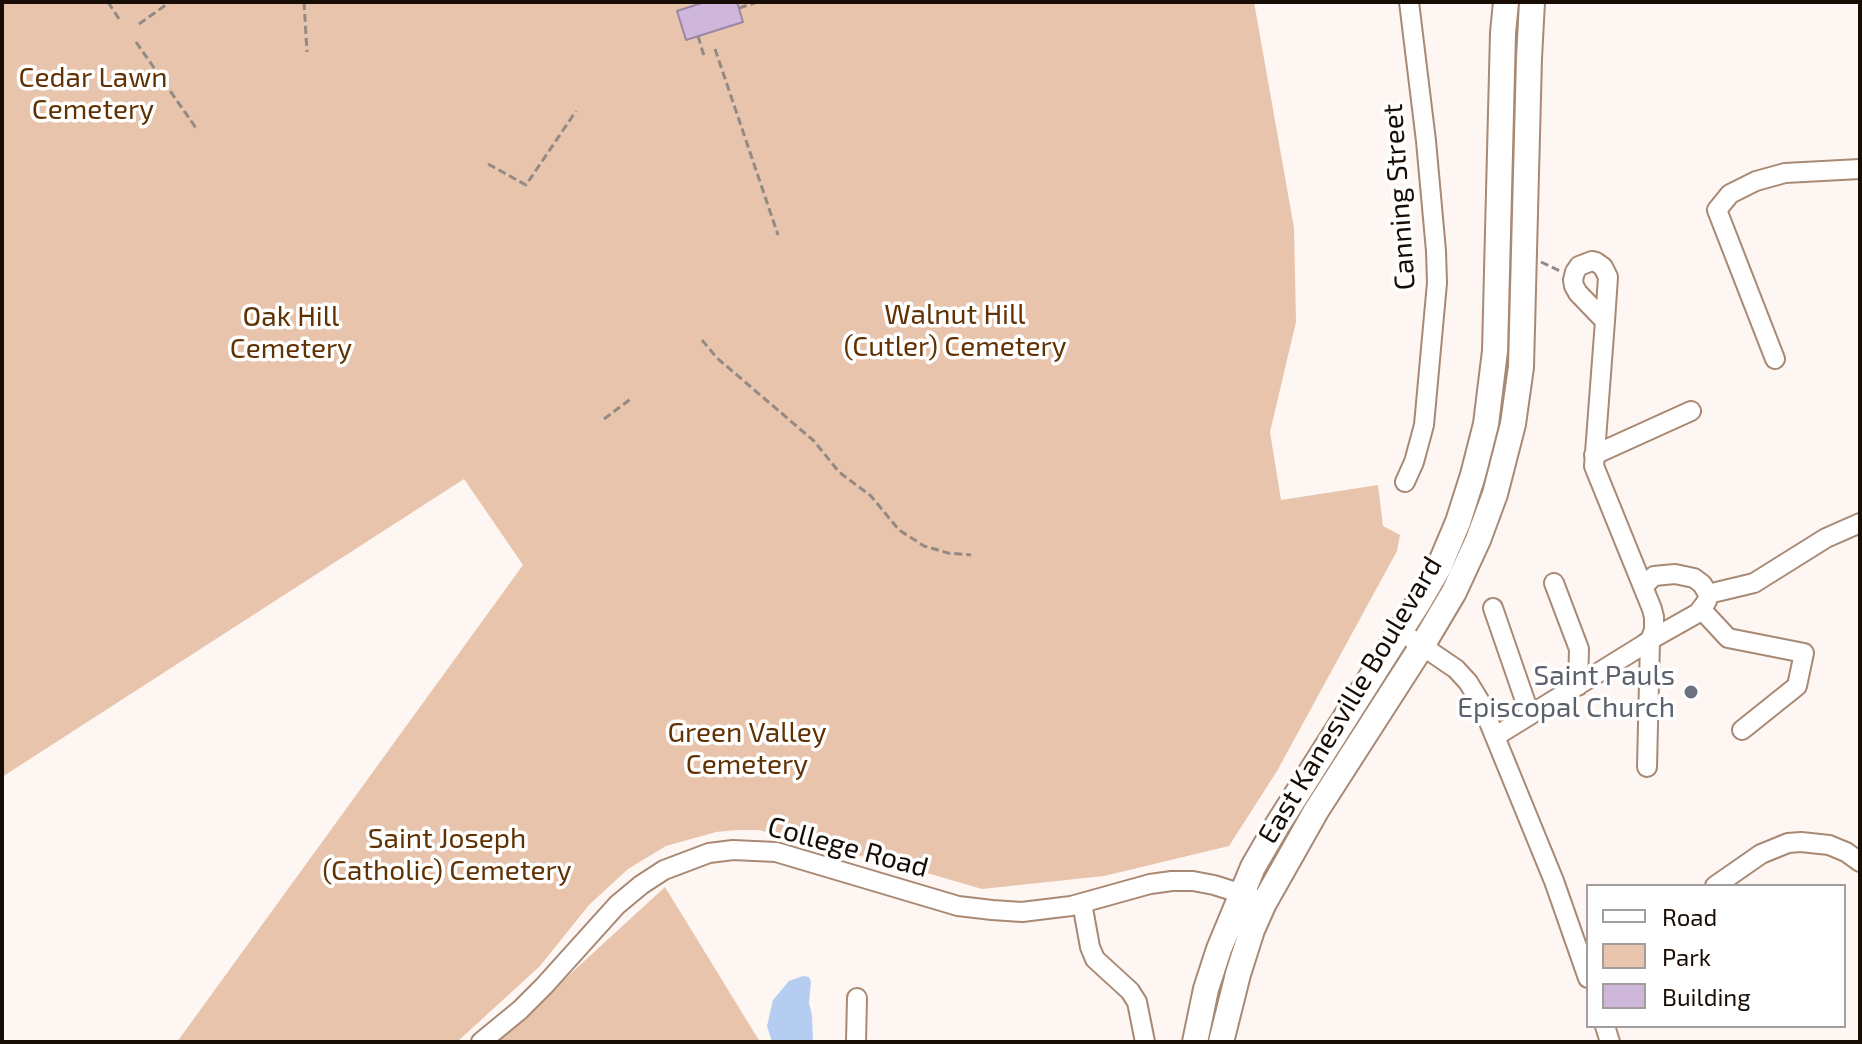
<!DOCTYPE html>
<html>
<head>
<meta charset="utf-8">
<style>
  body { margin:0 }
  #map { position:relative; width:1862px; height:1044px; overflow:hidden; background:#fef6f2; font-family:"Exo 2",sans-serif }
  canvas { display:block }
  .frame { position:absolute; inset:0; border:4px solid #180d05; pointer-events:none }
  .legend { position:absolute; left:1586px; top:884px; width:260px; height:144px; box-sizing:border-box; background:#fff; border:2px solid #a39e9b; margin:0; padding:10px 14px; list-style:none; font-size:24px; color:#180d05 }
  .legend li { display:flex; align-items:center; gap:16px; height:40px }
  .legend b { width:40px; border:2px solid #a39e9b }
</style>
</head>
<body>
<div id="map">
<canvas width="1862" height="1044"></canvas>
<div class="frame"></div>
<ul class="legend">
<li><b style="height:10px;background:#fff"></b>Road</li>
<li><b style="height:22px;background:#e8c4ac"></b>Park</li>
<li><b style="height:22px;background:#cfb7dc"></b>Building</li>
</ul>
</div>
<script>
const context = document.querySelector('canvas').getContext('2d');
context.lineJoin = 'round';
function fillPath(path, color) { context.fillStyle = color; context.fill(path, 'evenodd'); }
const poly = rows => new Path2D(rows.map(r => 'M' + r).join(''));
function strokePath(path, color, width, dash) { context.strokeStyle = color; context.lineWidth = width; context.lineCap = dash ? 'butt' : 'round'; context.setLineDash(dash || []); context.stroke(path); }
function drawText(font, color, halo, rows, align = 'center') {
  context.font = font + ' "Exo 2",sans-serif'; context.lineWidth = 7; context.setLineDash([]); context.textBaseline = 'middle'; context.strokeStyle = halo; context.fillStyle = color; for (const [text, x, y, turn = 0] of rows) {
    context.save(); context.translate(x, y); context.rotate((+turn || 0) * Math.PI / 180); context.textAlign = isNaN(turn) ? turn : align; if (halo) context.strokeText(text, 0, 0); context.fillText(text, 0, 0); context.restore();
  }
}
fillPath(poly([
  [2,2,1254,2,1294,228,1296,322,1270,432,1281,500,1378,485,1383,526,1400,535,1397,551,1277,771,1229,846,1104,876,982,889,934,875,759,830,736,830,716,832,666,846,628,869,589,905,540,966,457,1042,177,1042,523,565,464,479,2,777],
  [665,887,760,1042,496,1042]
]), '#e8c4ac');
fillPath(poly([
  [803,976,809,977,811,982,809,1003,812,1015,813,1042,772,1042,767,1026,773,1000,789,981]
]), '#b5cdf1');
const building = poly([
  [705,2,737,2,743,22,686,40,677,11,705,2]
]);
fillPath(building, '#cfb7dc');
strokePath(building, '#9b87a5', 2);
const minor = poly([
  [1592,261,1596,262,1603,267,1608,277,1605,321,1578,293,1574,286,1573,280,1575,272,1579,266,1592,261],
  [1775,359,1717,210,1730,194,1756,181,1785,173,1860,169],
  [1594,455,1691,411],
  [1405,482,1414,462,1424,425,1437,283,1436,251,1426,141,1409,2],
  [1554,583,1579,649,1578,686],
  [1643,587,1654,576,1675,574,1694,578,1702,584,1708,594,1707,601,1698,613,1650,640,1647,767],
  [1708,594,1754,583,1826,538,1860,523],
  [1493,608,1530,715],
  [1702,610,1728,638,1804,653,1797,686,1742,730],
  [1412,639,1456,669,1468,682,1482,705,1554,881,1588,978],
  [1496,736,1643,645,1650,640,1654,630,1654,617,1652,609,1594,466,1605,321],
  [1715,886,1761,854,1788,843,1801,842,1829,845,1846,852,1860,862],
  [1082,903,1090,947,1095,959,1130,991,1137,1002,1145,1042],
  [1605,1026,1610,1042],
  [481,1042,520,1010,544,986,617,905,641,885,664,870,709,853,733,850,776,852,958,906,992,910,1022,912,1071,906,1150,884,1172,881,1193,881,1214,885,1252,897],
  [856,1042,857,998]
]);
const major = poly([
  [1195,1042,1206,989,1219,949,1253,867,1278,824,1420,600,1439,567,1458,522,1473,475,1486,424,1495,351,1503,33,1506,2],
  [1221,1042,1238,974,1252,930,1264,903,1316,811,1422,646,1454,592,1478,540,1495,494,1513,424,1521,367,1529,58,1532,2]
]);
strokePath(minor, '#a88973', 22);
strokePath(major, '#a88973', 28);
strokePath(poly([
  [108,2,121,22],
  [304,2,307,52],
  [739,8,757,2],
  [139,24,170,2],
  [698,36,704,56],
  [136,42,196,128],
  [715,49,778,235],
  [488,164,526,185,576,111],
  [1541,262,1560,271],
  [702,340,717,358,814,441,839,472,871,496,899,530,924,546,948,553,971,555],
  [604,419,632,398]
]), '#948a84', 3, [8, 4]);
strokePath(minor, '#fff', 18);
strokePath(major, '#fff', 24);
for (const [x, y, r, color] of [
  [1691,692,8,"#6b7280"]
]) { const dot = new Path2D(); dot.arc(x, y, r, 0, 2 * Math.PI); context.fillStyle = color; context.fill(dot); strokePath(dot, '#fff', 3); }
drawText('28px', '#613103', '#fff', [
  ["Cedar Lawn",93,78],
  ["Cemetery",93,110],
  ["Walnut Hill",955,315],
  ["(Cutler) Cemetery",955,347],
  ["Oak Hill",291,317],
  ["Cemetery",291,349],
  ["Green Valley",747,733],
  ["Cemetery",747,765],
  ["Saint Joseph",447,839],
  ["(Catholic) Cemetery",447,871]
]);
drawText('28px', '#180d05', '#fff', [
  ["Canning Street",1399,197,-94],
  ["East Kanesville Boulevard",1350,700,-59],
  ["College Road",848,847,15]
]);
drawText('28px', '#5b616d', '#fff', [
  ["Saint Pauls",1675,676],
  ["Episcopal Church",1675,708]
], 'right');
</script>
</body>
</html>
